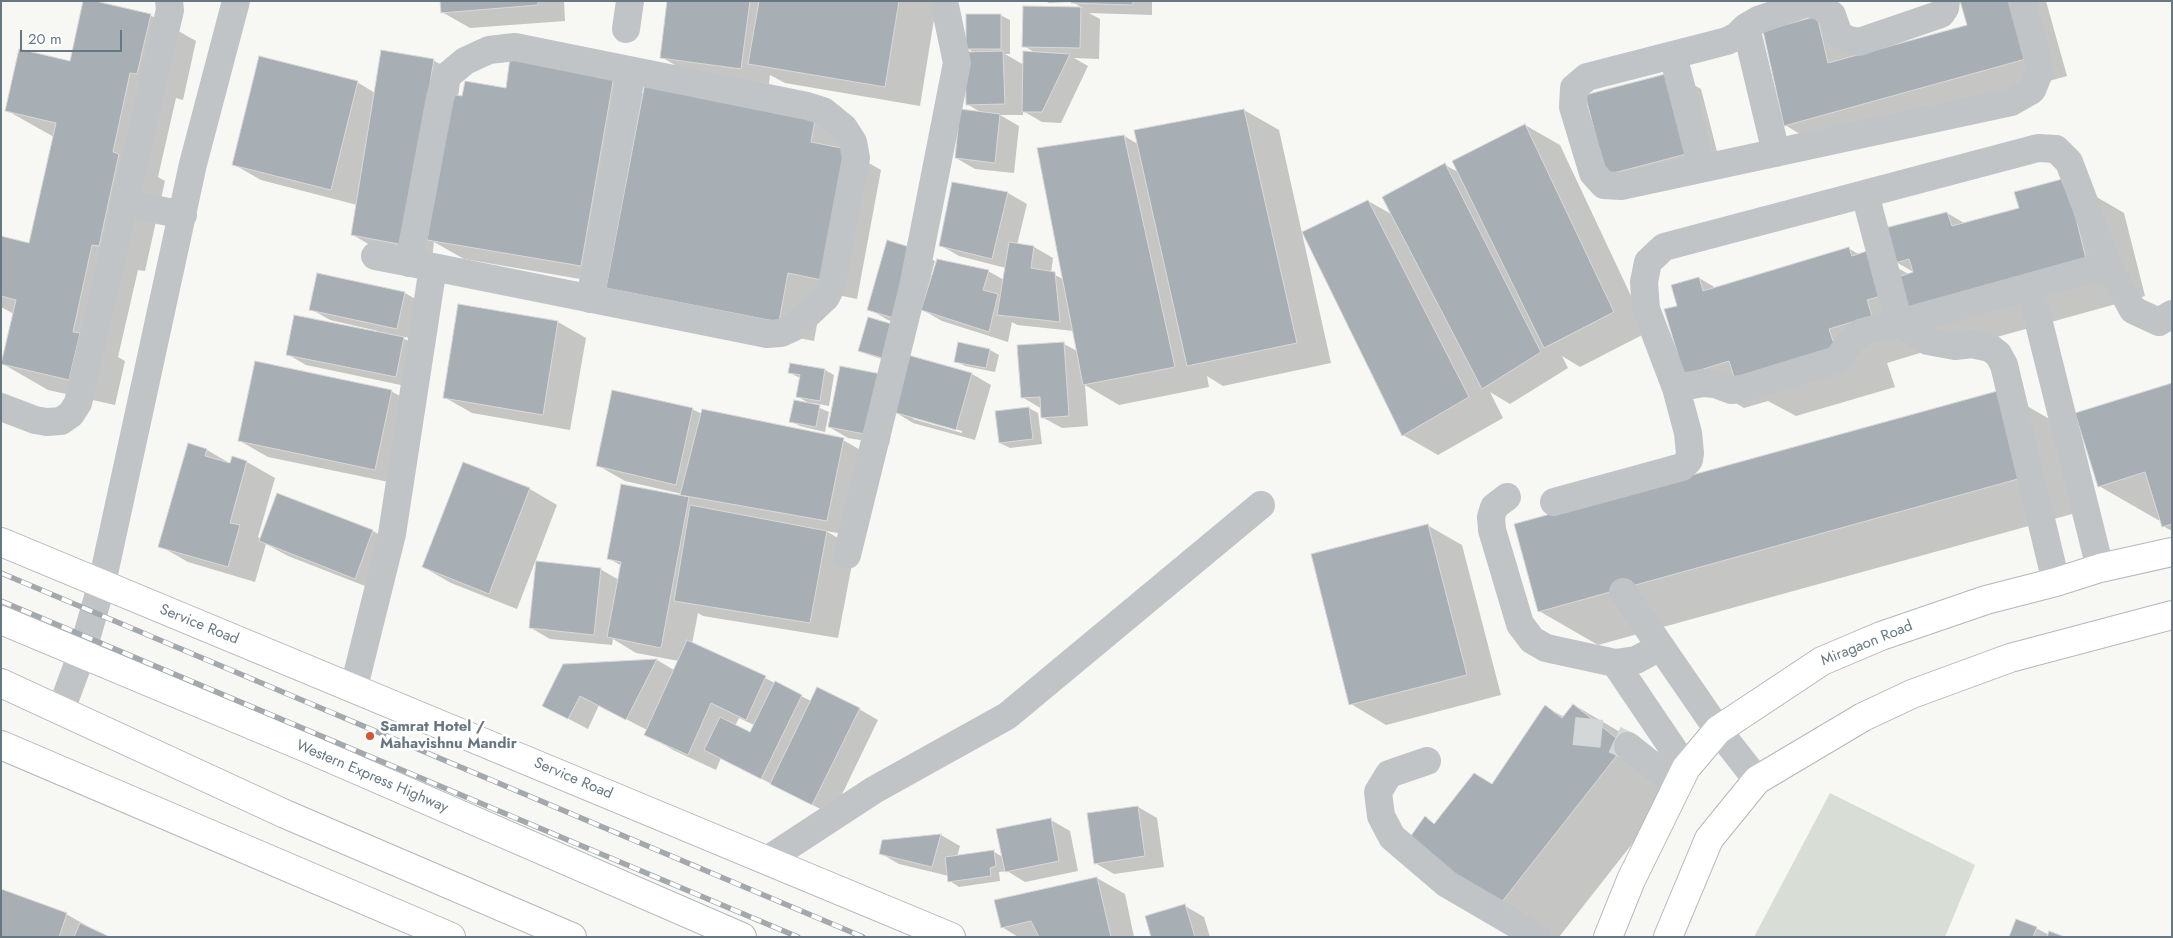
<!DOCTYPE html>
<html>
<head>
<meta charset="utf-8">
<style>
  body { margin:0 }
  #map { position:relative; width:2173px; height:938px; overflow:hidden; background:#f7f7f4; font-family:Jost,sans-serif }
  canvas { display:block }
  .frame { position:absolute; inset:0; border:2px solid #687883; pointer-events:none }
  .scale { position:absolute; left:20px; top:30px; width:102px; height:22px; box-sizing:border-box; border:2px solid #687883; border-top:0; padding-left:6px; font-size:15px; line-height:18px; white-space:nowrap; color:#687883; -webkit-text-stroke:4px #fff; paint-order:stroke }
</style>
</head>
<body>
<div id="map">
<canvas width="2173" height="938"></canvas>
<div class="frame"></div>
<div class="scale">20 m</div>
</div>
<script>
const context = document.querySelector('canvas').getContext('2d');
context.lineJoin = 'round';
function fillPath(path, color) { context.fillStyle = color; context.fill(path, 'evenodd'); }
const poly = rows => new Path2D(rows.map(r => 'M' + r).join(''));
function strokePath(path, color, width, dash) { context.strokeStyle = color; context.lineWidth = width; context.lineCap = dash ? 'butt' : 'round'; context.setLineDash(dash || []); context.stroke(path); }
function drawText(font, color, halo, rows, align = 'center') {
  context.font = font + ' Jost,sans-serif'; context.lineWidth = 5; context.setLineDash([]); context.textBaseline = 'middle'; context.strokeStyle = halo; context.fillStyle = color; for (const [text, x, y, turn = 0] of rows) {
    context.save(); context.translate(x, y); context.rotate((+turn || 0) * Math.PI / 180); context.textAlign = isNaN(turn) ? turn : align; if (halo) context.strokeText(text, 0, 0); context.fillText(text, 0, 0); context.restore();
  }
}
fillPath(poly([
  [1830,793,1975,865,1945,937,1754,937]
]), '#d8ddd5');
fillPath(poly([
  [442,1,564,1,565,21,470,28,442,12],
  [669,1,937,1,920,106,785,83,770,75,769,84,689,73,661,57],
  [1045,1,1152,1,1152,15,1089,13,1100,19,1099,59,1074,58,1088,66,1061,123,1042,122,1023,111,1023,115,1000,115,1019,126,1014,173,975,169,956,158,982,113,967,104,975,53,968,49,1000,15,1010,20,1010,54,1005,54,1024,65,1036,53,1024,46,1024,7,1083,8,1072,2,1049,3],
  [1962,1,2046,1,2067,76,1820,146,1785,125,1817,17,1852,38,1856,56,1968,26],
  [150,15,196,41,183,100,176,98,158,177,165,181,145,271,138,270,118,357,125,361,115,405,48,390,3,364,14,314,1,307,1,237,30,244,54,137,6,110,71,62],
  [433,60,461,76,458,97,614,77,644,94,815,121,850,141,848,151,881,170,857,299,823,292,814,341,643,308,609,284,464,259,434,242,432,260,380,251,353,235,357,205,261,180,233,164,357,82,375,93],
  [1673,73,1701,89,1721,167,1608,174],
  [1244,110,1279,130,1331,363,1223,386,1207,376,1209,387,1119,405,1085,385,1088,426,1062,428,1042,417,1042,409,1022,397,1019,346,1064,344,1077,351,1074,331,1017,325,1012,322,1008,342,942,321,921,309,916,329,888,320,869,309,916,250,935,261,931,275,988,271,1004,280,1006,268,959,256,940,245,1008,193,1027,204,1017,245,1034,247,1053,258,1051,273,1063,279,1124,136,1138,144],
  [1525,125,1560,145,1648,332,1580,367,1562,356,1568,368,1510,404,1490,392,1503,418,1438,455,1403,435,1368,201,1393,215,1445,165,1460,173],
  [2066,179,2124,213,2145,296,1968,345,1940,329,1925,333,1930,350,1887,363,1895,387,1796,416,1768,401,1744,408,1685,374,1679,306,1699,278,1716,288,1848,248,1860,255,1870,252,1910,275,1915,273,1896,262,1947,213,1966,224,2021,209],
  [405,293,424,304,416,339,399,336,423,349,415,388,306,365,287,354,377,333,378,331,330,320,311,309],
  [459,305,558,322,586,338,570,430,472,413,444,397],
  [869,319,895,363,869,355,859,350],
  [990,350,999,355,995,372,965,366,956,361],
  [825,370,834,375,829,406,813,403,813,405,829,412,825,432,800,426,791,421,810,404,797,396,800,378,790,373],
  [972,374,991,385,975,440,913,423,895,412,889,445,848,438,829,427,881,375],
  [913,417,962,431,962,433,913,419],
  [2172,384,2172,531,2163,526,2161,519,2158,520,2099,486],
  [391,391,419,407,403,485,268,457,240,441],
  [2001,391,2060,425,2083,511,1598,645,1539,611],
  [1029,408,1038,413,1042,444,1010,448,1000,443],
  [692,409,702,414,843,440,871,456,855,536,826,531,855,548,838,638,703,616,698,613,692,644,765,678,811,701,859,709,878,720,832,815,721,758,716,770,673,750,646,734,647,730,599,705,588,729,563,716,564,665,657,660,674,670,679,661,636,653,613,639,612,645,550,639,531,628,600,569,619,580,622,566,608,558,682,497,682,494,625,481,597,465],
  [739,718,754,725,750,734,735,726],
  [207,450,231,464,233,458,247,462,275,478,258,537,261,539,278,494,373,531,401,547,383,593,288,556,266,544,255,582,188,562,160,546],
  [464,463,530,489,557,505,517,609,451,583,423,567],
  [1427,525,1462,545,1501,695,1386,725,1351,704],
  [1574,705,1632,739,1683,779,1559,937,1550,937,1498,906,1425,818,1435,824,1493,785,1546,707,1564,717],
  [1138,807,1157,818,1164,867,1114,874,1095,863],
  [1051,820,1070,831,1078,871,1025,882,1007,871,999,872,1000,881,959,887,950,881,949,876,899,864,880,853,941,835,960,846,957,857,994,852,1003,857],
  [1097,878,1125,894,1134,937,1018,937,1002,927],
  [1185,906,1204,917,1210,937,1152,937],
  [66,914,107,937,1,937],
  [2036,928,2049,935,2062,937,2010,937]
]), '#0003');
const building = poly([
  [83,1,95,1,151,14,137,74,130,73,113,152,119,154,99,246,92,245,73,332,80,333,69,380,1,364,16,300,1,296,1,236,29,243,56,123,5,111,19,49,70,61,83,1],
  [440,1,538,1,538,5,441,13,440,1],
  [667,1,750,1,741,69,660,58,667,1],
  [759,1,899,1,885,87,748,64,759,1],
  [1071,1,1133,1,1133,5,1071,3,1071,1],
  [1960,1,2017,1,2033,57,1784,126,1763,31,1817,16,1828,63,1967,25,1960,1],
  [1023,6,1081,7,1080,48,1022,47,1023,6],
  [966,14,1001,14,1001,49,966,49,966,14],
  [381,50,434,59,404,245,351,235,381,50],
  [1003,51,1005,104,966,105,965,52,1003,51],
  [1023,51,1070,54,1042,112,1022,112,1023,51],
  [259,56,358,81,331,190,232,165,259,56],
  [510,58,614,76,581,266,427,240,450,94,462,96,465,81,506,88,510,58],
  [1673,72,1694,152,1606,175,1585,95,1673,72],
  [645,83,815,120,811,142,846,149,822,280,788,273,779,322,606,288,645,83],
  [960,109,1000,114,995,163,955,158,960,109],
  [1244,109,1297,343,1187,366,1134,130,1244,109],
  [1525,124,1614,312,1544,348,1452,161,1525,124],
  [1124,135,1175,367,1083,385,1037,148,1124,135],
  [1445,163,1541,352,1482,389,1382,197,1445,163],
  [2066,178,2087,263,1908,312,1898,277,1913,272,1909,259,1895,263,1885,228,1947,212,1952,226,2019,208,2014,192,2066,178],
  [952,182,1008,192,992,259,939,246,952,182],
  [1368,200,1469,397,1402,436,1302,232,1368,200],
  [887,240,916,249,897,319,867,310,887,240],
  [1009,242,1034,246,1031,268,1055,272,1060,322,997,315,1009,242],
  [1849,247,1852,256,1870,250,1884,295,1867,300,1872,316,1829,329,1837,353,1736,383,1729,361,1684,375,1664,309,1677,306,1671,285,1699,277,1703,291,1849,247],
  [937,259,989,270,983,290,998,294,989,332,921,310,937,259],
  [317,273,405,292,397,329,309,310,317,273],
  [458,304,558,321,543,415,443,398,458,304],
  [294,315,404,337,396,377,286,355,294,315],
  [868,317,895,325,886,359,858,351,868,317],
  [958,342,990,349,986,368,954,362,958,342],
  [1064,342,1069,416,1041,418,1040,397,1021,398,1017,345,1064,342],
  [908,355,972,373,956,430,893,412,908,355],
  [255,361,392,390,375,470,238,441,255,361],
  [790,363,825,369,820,401,796,397,800,375,788,373,790,363],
  [840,366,881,374,870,435,828,427,840,366],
  [2172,383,2172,524,2162,527,2145,472,2098,487,2075,413,2172,383],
  [612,390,693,408,676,485,596,466,612,390],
  [2001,390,2025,477,1538,612,1514,524,2001,390],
  [794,400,820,405,816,427,789,422,794,400],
  [1029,407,1033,439,999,443,995,411,1029,407],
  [702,409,844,438,827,521,680,495,702,409],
  [188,443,207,449,205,456,230,463,232,456,247,461,230,523,240,525,228,567,158,547,188,443],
  [463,462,530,488,489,594,422,567,463,462],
  [621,484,689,497,661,648,607,637,621,562,607,559,621,484],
  [277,493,373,530,355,579,259,541,277,493],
  [690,505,827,531,810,623,674,601,690,505],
  [1428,524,1467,675,1349,705,1311,554,1428,524],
  [536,561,601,568,594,635,529,628,536,561],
  [687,640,766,676,746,720,711,703,688,755,644,735,687,640],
  [657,659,626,720,580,696,568,719,542,706,563,664,657,659],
  [775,681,802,695,761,779,704,750,720,717,750,732,775,681],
  [817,687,860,708,812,805,770,784,817,687],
  [1573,704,1625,745,1497,908,1408,840,1425,816,1434,824,1474,773,1492,784,1545,705,1562,718,1573,704],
  [1138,806,1145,856,1094,864,1087,813,1138,806],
  [1051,818,1059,861,1005,872,996,829,1051,818],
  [941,834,932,867,879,854,882,840,941,834],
  [994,850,996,866,990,868,991,876,948,882,945,857,994,850],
  [1097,877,1111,937,1039,937,1031,921,1001,928,994,900,1097,877],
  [1,889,67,913,59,937,1,937,1,889],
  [1185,904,1195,937,1151,937,1145,916,1185,904],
  [2016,919,2037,927,2033,937,2009,937,2016,919],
  [80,923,110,937,74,937,80,923],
  [2049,931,2065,937,2047,937,2049,931]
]);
fillPath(building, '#a8afb4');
strokePath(building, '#d8d8d6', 1);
strokePath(poly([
  [1574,731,1603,734,1628,746]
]), '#d3d7d8', 28, [28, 14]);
const major = poly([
  [1,542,951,937],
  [1,745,451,937],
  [1608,937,1631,880,1686,768,1718,730,1822,661,1881,636,1986,600,2056,582,2100,568,2172,552],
  [1668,937,1709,839,1757,780,1863,717,1912,694,2010,658,2172,615]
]);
const highway = poly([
  [1,620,309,749,742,937],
  [1,683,285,814,572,937]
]);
strokePath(major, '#b4b8bb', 30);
strokePath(highway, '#b3b7ba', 30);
strokePath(poly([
  [1946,1,1945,8,1941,14,1859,42,1849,40,1839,35,1832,15,1820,6,1807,3,1758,20,1746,27,1737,36,1727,41,1587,77,1574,88,1573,107,1593,173,1604,185,1621,186,2011,102,2032,90,2039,73,2038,60,2022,1],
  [1746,27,1776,153],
  [626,29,630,1],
  [1673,55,1702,168],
  [1865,194,1899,323,2108,265,2133,310,2159,322,2172,314],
  [125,203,183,215],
  [375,256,427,266],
  [2030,287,2100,568],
  [590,299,632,71],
  [1676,388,1703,383,1715,384,1731,390,1742,389,1837,360,1853,339,1862,332,1899,323,1928,341,1955,346,1972,344,1990,348,1998,354,2004,365,2056,582],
  [1,407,35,420,47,422,61,421,71,414,78,403,170,10,169,1],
  [1507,497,1494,507,1491,517,1492,530,1520,624,1532,640,1546,648,1615,663,1636,660,1660,647],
  [1554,502,1682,467,1689,460,1690,453,1688,433,1676,388,1646,309,1644,282,1648,262,1664,247,2038,148,2056,149,2069,162,2108,265],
  [847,555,913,287,957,63,944,1],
  [1623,592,1718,730,1757,780],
  [1615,663,1686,768],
  [354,687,392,534,433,267,767,334,781,333,794,327,826,297,832,285,856,158,853,142,844,128,823,111,807,106,515,47,489,50,465,61,446,77,440,98,409,263],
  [61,710,82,653,102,583,193,164,236,1],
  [1628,746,1678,786],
  [1427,761,1389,774,1378,792,1381,816,1392,837,1447,884,1538,937],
  [767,860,874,790,1007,716,1261,505]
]), '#c0c4c7', 28);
strokePath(major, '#fff', 28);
strokePath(highway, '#fff', 28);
const rail = poly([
  [1,573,863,937],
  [1,601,798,937]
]);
strokePath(rail, '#a2a8ac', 5.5);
strokePath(rail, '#fff', 4, [11]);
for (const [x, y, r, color] of [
  [370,736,5,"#d75334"]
]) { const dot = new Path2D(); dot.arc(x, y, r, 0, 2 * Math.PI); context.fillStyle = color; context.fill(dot); strokePath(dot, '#fff', 2); }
drawText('15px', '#687883', '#fff', [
  ["Service Road",199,625,22],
  ["Miragaon Road",1867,644,-22],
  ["Western Express Highway",372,777,23],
  ["Service Road",573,779,23]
]);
drawText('bold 15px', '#687883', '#fff', [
  ["Samrat Hotel /",380,727],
  ["Mahavishnu Mandir",380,744]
], 'left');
</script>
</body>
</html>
